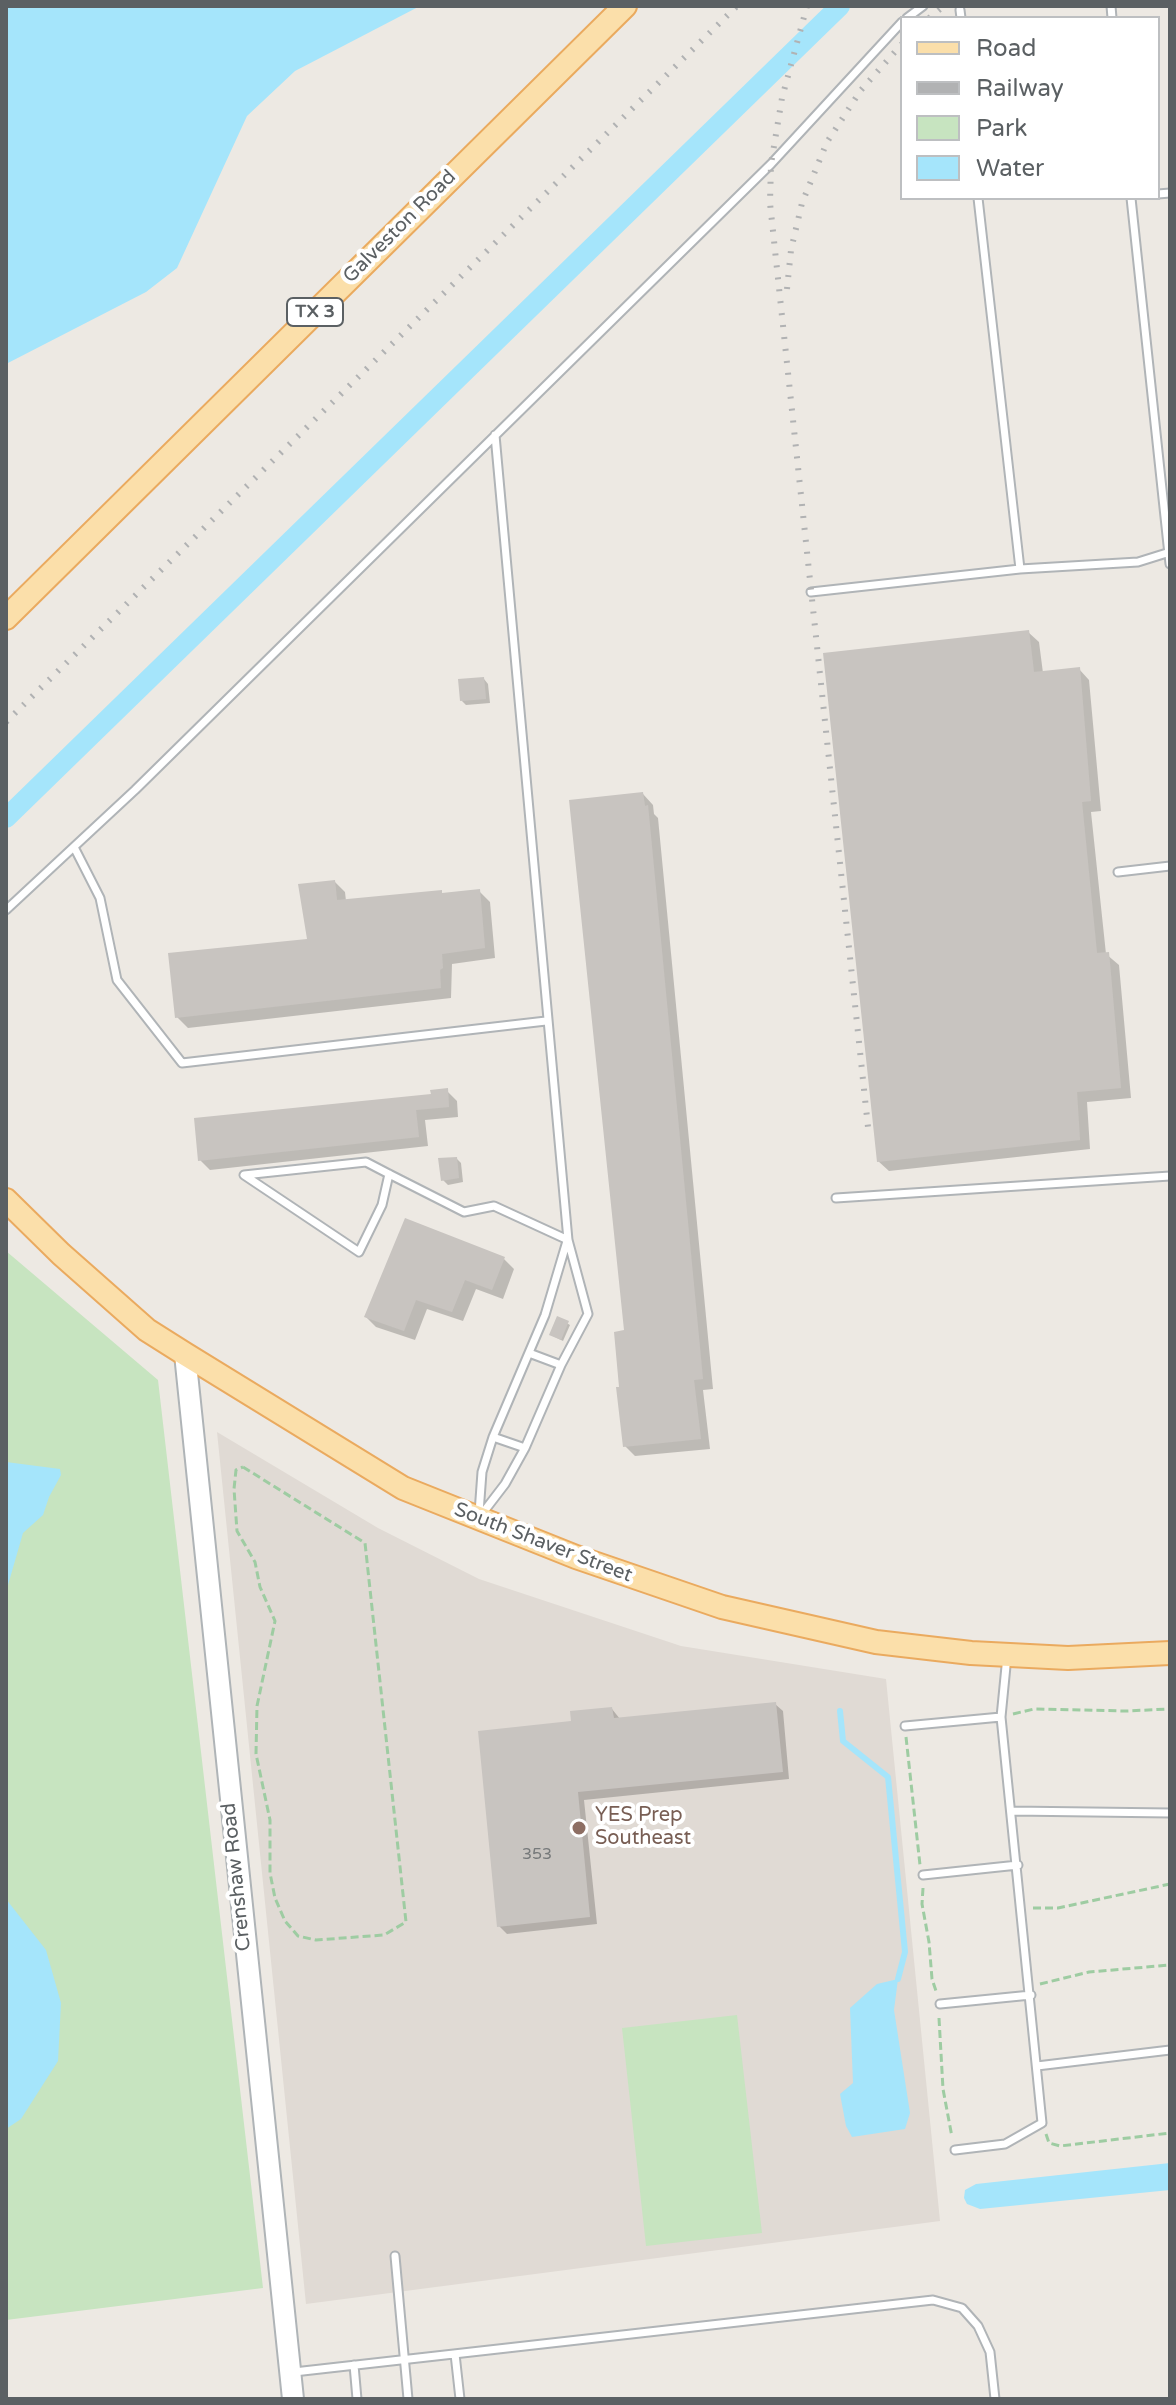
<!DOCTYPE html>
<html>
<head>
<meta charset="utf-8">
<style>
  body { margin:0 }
  #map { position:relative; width:1176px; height:2405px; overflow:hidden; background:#ede9e3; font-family:"Varela Round",sans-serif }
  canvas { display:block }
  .frame { position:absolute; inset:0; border:8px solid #5b6063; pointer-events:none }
  .legend { position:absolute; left:900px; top:16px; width:260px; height:184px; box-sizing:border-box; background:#fff; border:2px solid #bdbfc1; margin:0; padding:10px 14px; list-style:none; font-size:24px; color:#5b6063 }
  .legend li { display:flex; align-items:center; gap:16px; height:40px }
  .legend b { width:40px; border:2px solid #bdbfc1 }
</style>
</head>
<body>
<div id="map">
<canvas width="1176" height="2405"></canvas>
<div class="frame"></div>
<ul class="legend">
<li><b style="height:10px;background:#fbdfaa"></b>Road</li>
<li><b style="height:10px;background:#b1b2b3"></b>Railway</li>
<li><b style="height:22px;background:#c7e4c0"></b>Park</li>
<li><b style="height:22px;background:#a5e5fb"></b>Water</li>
</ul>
</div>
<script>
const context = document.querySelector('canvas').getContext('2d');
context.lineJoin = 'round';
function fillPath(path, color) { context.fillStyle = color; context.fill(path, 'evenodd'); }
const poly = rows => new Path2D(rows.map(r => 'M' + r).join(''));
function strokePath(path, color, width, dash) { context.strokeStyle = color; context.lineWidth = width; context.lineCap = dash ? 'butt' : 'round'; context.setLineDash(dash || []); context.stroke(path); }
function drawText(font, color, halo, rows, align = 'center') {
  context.font = font + ' "Varela Round",sans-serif'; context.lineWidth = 8; context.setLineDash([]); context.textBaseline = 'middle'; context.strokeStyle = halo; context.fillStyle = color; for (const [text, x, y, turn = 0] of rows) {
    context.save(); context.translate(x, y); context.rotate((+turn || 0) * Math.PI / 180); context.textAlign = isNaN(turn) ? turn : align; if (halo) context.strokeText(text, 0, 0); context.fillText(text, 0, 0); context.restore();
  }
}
fillPath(poly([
  [217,1432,378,1528,479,1579,681,1646,886,1679,940,2221,306,2304]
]), '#e0dad4');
fillPath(poly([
  [6,1251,158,1380,263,2288,6,2320],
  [737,2015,762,2233,646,2246,622,2028]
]), '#c7e4c0');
fillPath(poly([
  [6,6,420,6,295,71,247,116,177,268,146,292,6,364],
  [6,1462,60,1469,61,1475,49,1497,43,1515,23,1533,6,1592],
  [6,1899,46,1950,61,2003,58,2061,21,2119,6,2129],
  [898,1979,894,2010,910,2113,905,2129,852,2137,846,2126,840,2094,853,2083,850,2008,877,1984],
  [1170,2163,1170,2190,980,2209,967,2204,964,2198,965,2190,976,2184]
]), '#a5e5fb');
fillPath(poly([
  [1028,632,1039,642,1043,673,1079,669,1089,680,1101,811,1091,812,1106,954,1119,965,1131,1098,1087,1102,1090,1149,889,1171,878,1161],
  [484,679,488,684,490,703,466,705,461,700],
  [643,794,653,805,654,814,658,818,713,1389,703,1390,710,1449,635,1456,625,1446,621,1389,626,1331],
  [335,882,345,892,346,901,441,892,444,895,479,891,490,902,495,958,452,964,451,998,188,1028,177,1017,309,941],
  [447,1091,457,1101,458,1117,425,1120,428,1146,210,1170,200,1160],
  [457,1159,461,1163,463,1182,448,1185,443,1180],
  [504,1259,514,1269,503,1299,476,1289,463,1321,427,1309,415,1340,376,1327,366,1317],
  [558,1318,570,1325,563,1341,553,1336],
  [775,1704,783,1711,789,1779,584,1800,597,1924,507,1934,499,1926,574,1723,612,1709,620,1719]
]), '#0003');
strokePath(poly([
  [840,1711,843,1741,888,1777,905,1952,898,1979]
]), '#a5e5fb', 6);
strokePath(poly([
  [6,818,840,6]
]), '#a5e5fb', 20);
fillPath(poly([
  [1029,630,1034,672,1080,667,1091,801,1082,802,1097,953,1109,952,1121,1088,1077,1092,1080,1140,877,1162,823,653],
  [484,677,486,699,460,701,458,679],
  [643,792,645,806,648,805,703,1379,694,1380,701,1439,623,1447,616,1387,619,1387,614,1332,624,1330,569,800],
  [335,880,337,900,442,890,442,893,480,889,485,948,442,954,443,968,440,970,441,988,175,1018,168,953,307,939,298,884],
  [448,1088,449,1107,416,1110,419,1137,198,1161,194,1118,431,1094,430,1090],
  [457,1157,459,1178,441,1181,438,1158],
  [405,1218,505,1257,492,1290,465,1280,452,1312,416,1300,404,1331,364,1317],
  [557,1316,569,1321,561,1340,549,1335],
  [776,1702,783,1772,578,1792,590,1917,497,1927,478,1731,571,1721,570,1711,612,1707,614,1718]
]), '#c8c4c0');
const lane = poly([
  [1111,6,1112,18],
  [960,10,961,18],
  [907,18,923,6],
  [1158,194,1170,193],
  [978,198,1020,569,1138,562,1170,552],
  [1131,198,1170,564],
  [811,592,1020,569],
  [74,847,100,898,117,980,182,1063,546,1021],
  [1118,872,1170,866],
  [6,910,135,790,771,164,902,22],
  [389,1174,382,1205,359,1252,244,1175,366,1162,389,1174,464,1212,494,1206,568,1240],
  [836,1198,1170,1176],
  [529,1353,561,1365],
  [493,1437,525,1448],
  [479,1513,482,1472,493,1437,545,1315,567,1241],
  [482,1514,505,1484,525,1448,561,1365,588,1314,568,1240,495,435],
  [905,1726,1001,1717],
  [1012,1811,1170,1813],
  [923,1875,1018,1865],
  [940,2004,1031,1995],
  [1037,2066,1170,2050],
  [955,2150,1005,2144,1042,2123,1001,1717,1007,1656],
  [395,2256,408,2399],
  [455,2354,460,2399],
  [354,2365,357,2399],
  [294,2372,933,2300,962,2308,978,2326,990,2352,995,2399]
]);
const secondary = poly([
  [185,1354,293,2399]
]);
const primary = poly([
  [6,618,625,6],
  [6,1200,61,1254,147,1330,185,1354,403,1488,576,1557,722,1607,876,1642,971,1653,1068,1658,1170,1653]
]);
strokePath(lane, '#b0b4b7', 11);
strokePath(secondary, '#afb4b7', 24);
strokePath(primary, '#eaaa5f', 26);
strokePath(poly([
  [243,1467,365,1543,406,1922,384,1935,316,1940,298,1936,285,1921,275,1898,270,1873,270,1820,256,1754,257,1706,275,1621,260,1587,255,1562,237,1531,234,1489,236,1470,243,1467],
  [1013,1714,1034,1709,1126,1711,1170,1709],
  [906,1737,920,1865],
  [923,1888,922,1904,929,1942,932,1979,936,1991],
  [1033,1908,1058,1908,1170,1884],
  [1040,1984,1089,1972,1170,1965],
  [939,2018,943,2089,952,2137],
  [1046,2134,1049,2143,1060,2146,1170,2133]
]), '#9ecca2', 3, [8, 4]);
strokePath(lane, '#fff', 7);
strokePath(secondary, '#fff', 20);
strokePath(primary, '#fbdfaa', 22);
strokePath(poly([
  [807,6,782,98,771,164,770,203,868,1127],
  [929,18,944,6],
  [787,289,791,250,802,203,827,142,861,90,902,44],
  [6,722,737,6]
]), '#b1b2b3', 6, [2, 10]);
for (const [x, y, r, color] of [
  [579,1828,8,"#8d6e63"]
]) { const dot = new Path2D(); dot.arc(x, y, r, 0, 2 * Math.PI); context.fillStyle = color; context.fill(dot); strokePath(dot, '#fff', 3); }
drawText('16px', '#76797a', null, [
  ["353",537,1855]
]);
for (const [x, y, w] of [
  [315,312,56]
]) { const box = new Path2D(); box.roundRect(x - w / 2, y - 14, w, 28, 6); context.fillStyle = '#fff'; context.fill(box); strokePath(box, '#5b6063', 2); }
drawText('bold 18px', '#5b6063', null, [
  ["TX 3",315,312]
]);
drawText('20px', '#5b6063', '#fff', [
  ["Galveston Road",400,227,-45],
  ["South Shaver Street",543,1543,21],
  ["Crenshaw Road",237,1877,-96]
]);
drawText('20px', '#785e54', '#fff', [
  ["YES Prep",595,1816],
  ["Southeast",595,1839]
], 'left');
</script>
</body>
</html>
